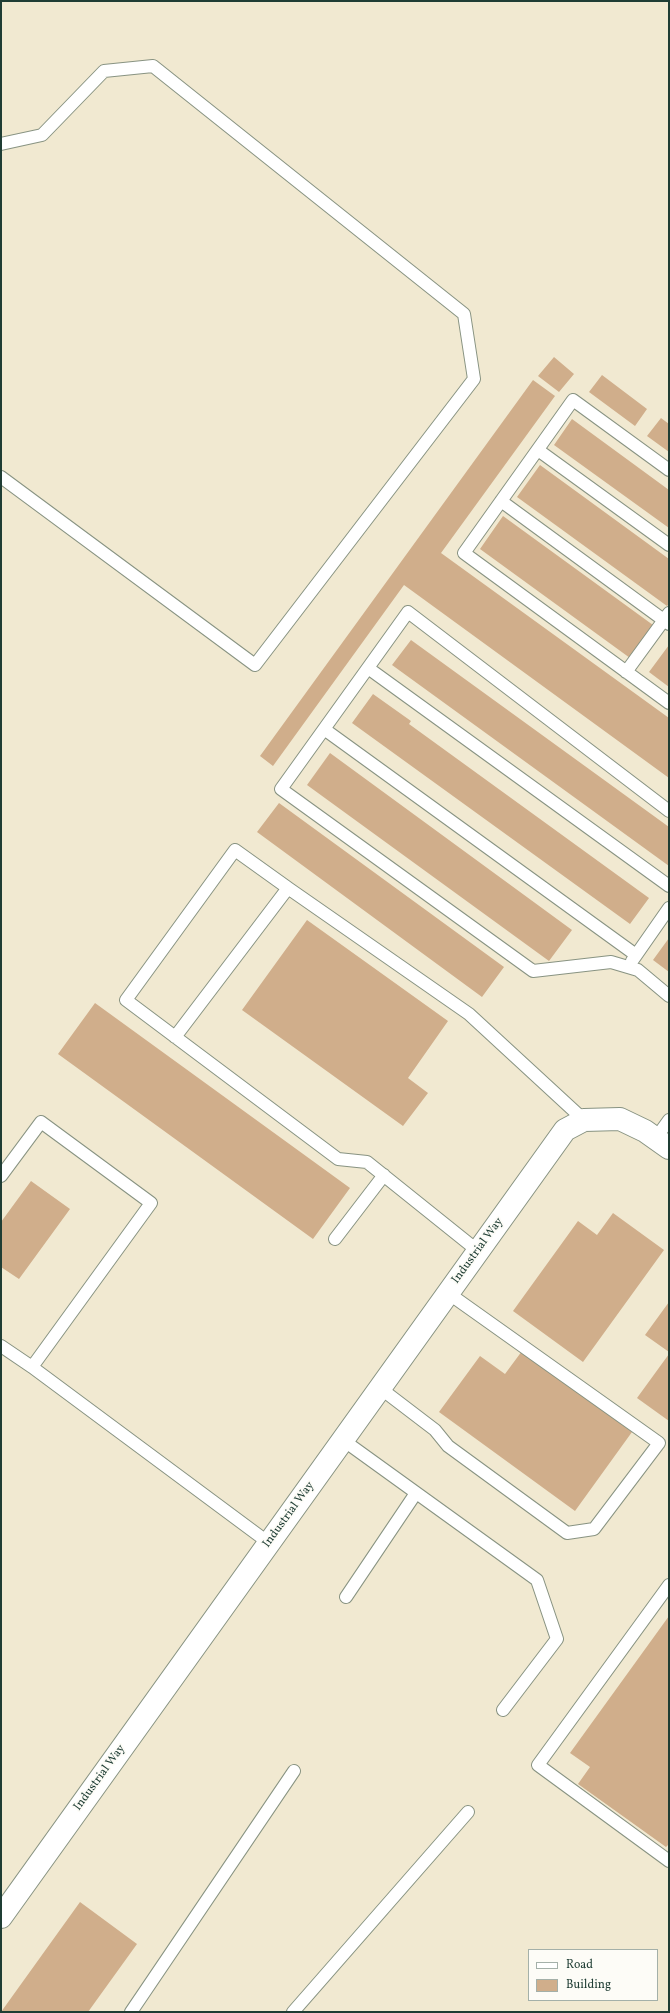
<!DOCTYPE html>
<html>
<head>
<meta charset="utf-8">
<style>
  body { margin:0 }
  #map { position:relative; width:670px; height:2013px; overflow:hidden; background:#f1e9d1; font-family:Vollkorn,serif }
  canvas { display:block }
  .frame { position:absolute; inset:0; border:2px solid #1f3d34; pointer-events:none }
  .legend { position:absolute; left:528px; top:1949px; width:130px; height:52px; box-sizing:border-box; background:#fdfcf7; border:1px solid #a4b0a9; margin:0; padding:5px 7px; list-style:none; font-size:12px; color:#1f3d34 }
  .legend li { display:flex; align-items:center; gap:8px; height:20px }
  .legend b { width:20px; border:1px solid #a4b0a9 }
</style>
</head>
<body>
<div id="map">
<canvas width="670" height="2013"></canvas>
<div class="frame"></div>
<ul class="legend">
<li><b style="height:5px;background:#fff"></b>Road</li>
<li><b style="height:11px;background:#d0ae8b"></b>Building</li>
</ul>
</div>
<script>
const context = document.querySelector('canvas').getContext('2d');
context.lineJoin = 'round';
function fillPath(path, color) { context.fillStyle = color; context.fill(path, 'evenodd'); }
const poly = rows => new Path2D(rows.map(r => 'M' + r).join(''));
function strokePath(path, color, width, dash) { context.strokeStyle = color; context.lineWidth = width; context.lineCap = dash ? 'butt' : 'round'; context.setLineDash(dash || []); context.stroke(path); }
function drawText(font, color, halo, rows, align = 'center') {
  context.font = font + ' Vollkorn,serif'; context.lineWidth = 3.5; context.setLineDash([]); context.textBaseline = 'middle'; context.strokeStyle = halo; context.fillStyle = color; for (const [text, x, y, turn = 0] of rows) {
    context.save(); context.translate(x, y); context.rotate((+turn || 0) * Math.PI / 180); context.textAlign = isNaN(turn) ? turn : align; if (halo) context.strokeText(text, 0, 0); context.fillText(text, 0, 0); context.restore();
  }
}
fillPath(poly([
  [554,357,574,374,559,392,538,376],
  [602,375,647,409,635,426,589,392],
  [533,380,555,396,441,553,669,718,669,778,404,585,273,766,260,756],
  [661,418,669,424,669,452,647,436],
  [572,419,669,490,669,528,554,445],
  [540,465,669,559,669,604,667,606,517,497],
  [503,516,653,625,630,658,480,549],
  [411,640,669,827,669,866,392,665],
  [669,645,669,687,649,672],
  [373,694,411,721,409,724,649,898,630,924,352,723],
  [330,753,572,930,549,961,307,785],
  [279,803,504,967,482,997,257,832],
  [307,920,448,1021,408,1078,428,1093,403,1126,242,1010],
  [669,938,669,972,653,960],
  [95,1003,350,1188,313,1239,58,1054],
  [31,1181,70,1209,19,1279,1,1267,1,1222],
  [613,1213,664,1250,583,1362,513,1311,578,1221,597,1235],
  [669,1302,669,1352,645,1335],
  [522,1351,632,1432,575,1511,439,1412,480,1356,505,1374],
  [669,1354,669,1421,637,1398],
  [669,1616,669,1844,666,1847,578,1784,590,1767,570,1753],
  [80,1902,137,1944,88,2012,1,2012]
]), '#d0ae8b');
const service = poly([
  [1,144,42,135,104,71,153,66,464,314,474,379,255,665,1,477],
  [538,450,669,545],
  [669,470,573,400,464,553,669,703],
  [501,501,669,624],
  [368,668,669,886],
  [626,672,669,613],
  [324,729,636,955],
  [669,811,408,612,281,789,533,971,611,962,638,970,669,996],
  [288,888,235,850,126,1000,338,1159,367,1162,478,1251],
  [632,961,669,908],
  [175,1037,288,888,469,1014,584,1120],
  [656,1138,669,1120],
  [1,1176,41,1122,151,1203,32,1367,269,1543],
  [335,1239,384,1175],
  [1,1346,32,1367],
  [380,1388,435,1430,448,1446,567,1533,594,1529,659,1443,448,1293],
  [343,1440,537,1580,557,1639,503,1710],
  [669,1585,538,1765,669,1861],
  [346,1597,416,1493],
  [131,2012,294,1771],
  [293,2012,468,1812]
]);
const minor = poly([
  [1,1917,565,1130,584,1120,620,1119,645,1131,669,1148]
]);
strokePath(service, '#889382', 14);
strokePath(minor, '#889382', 24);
strokePath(service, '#fff', 12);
strokePath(minor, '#fff', 22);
drawText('12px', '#1f3d34', '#fdfcf7', [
  ["Industrial Way",478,1251,-54],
  ["Industrial Way",289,1515,-54],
  ["Industrial Way",100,1778,-54]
]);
</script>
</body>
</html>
